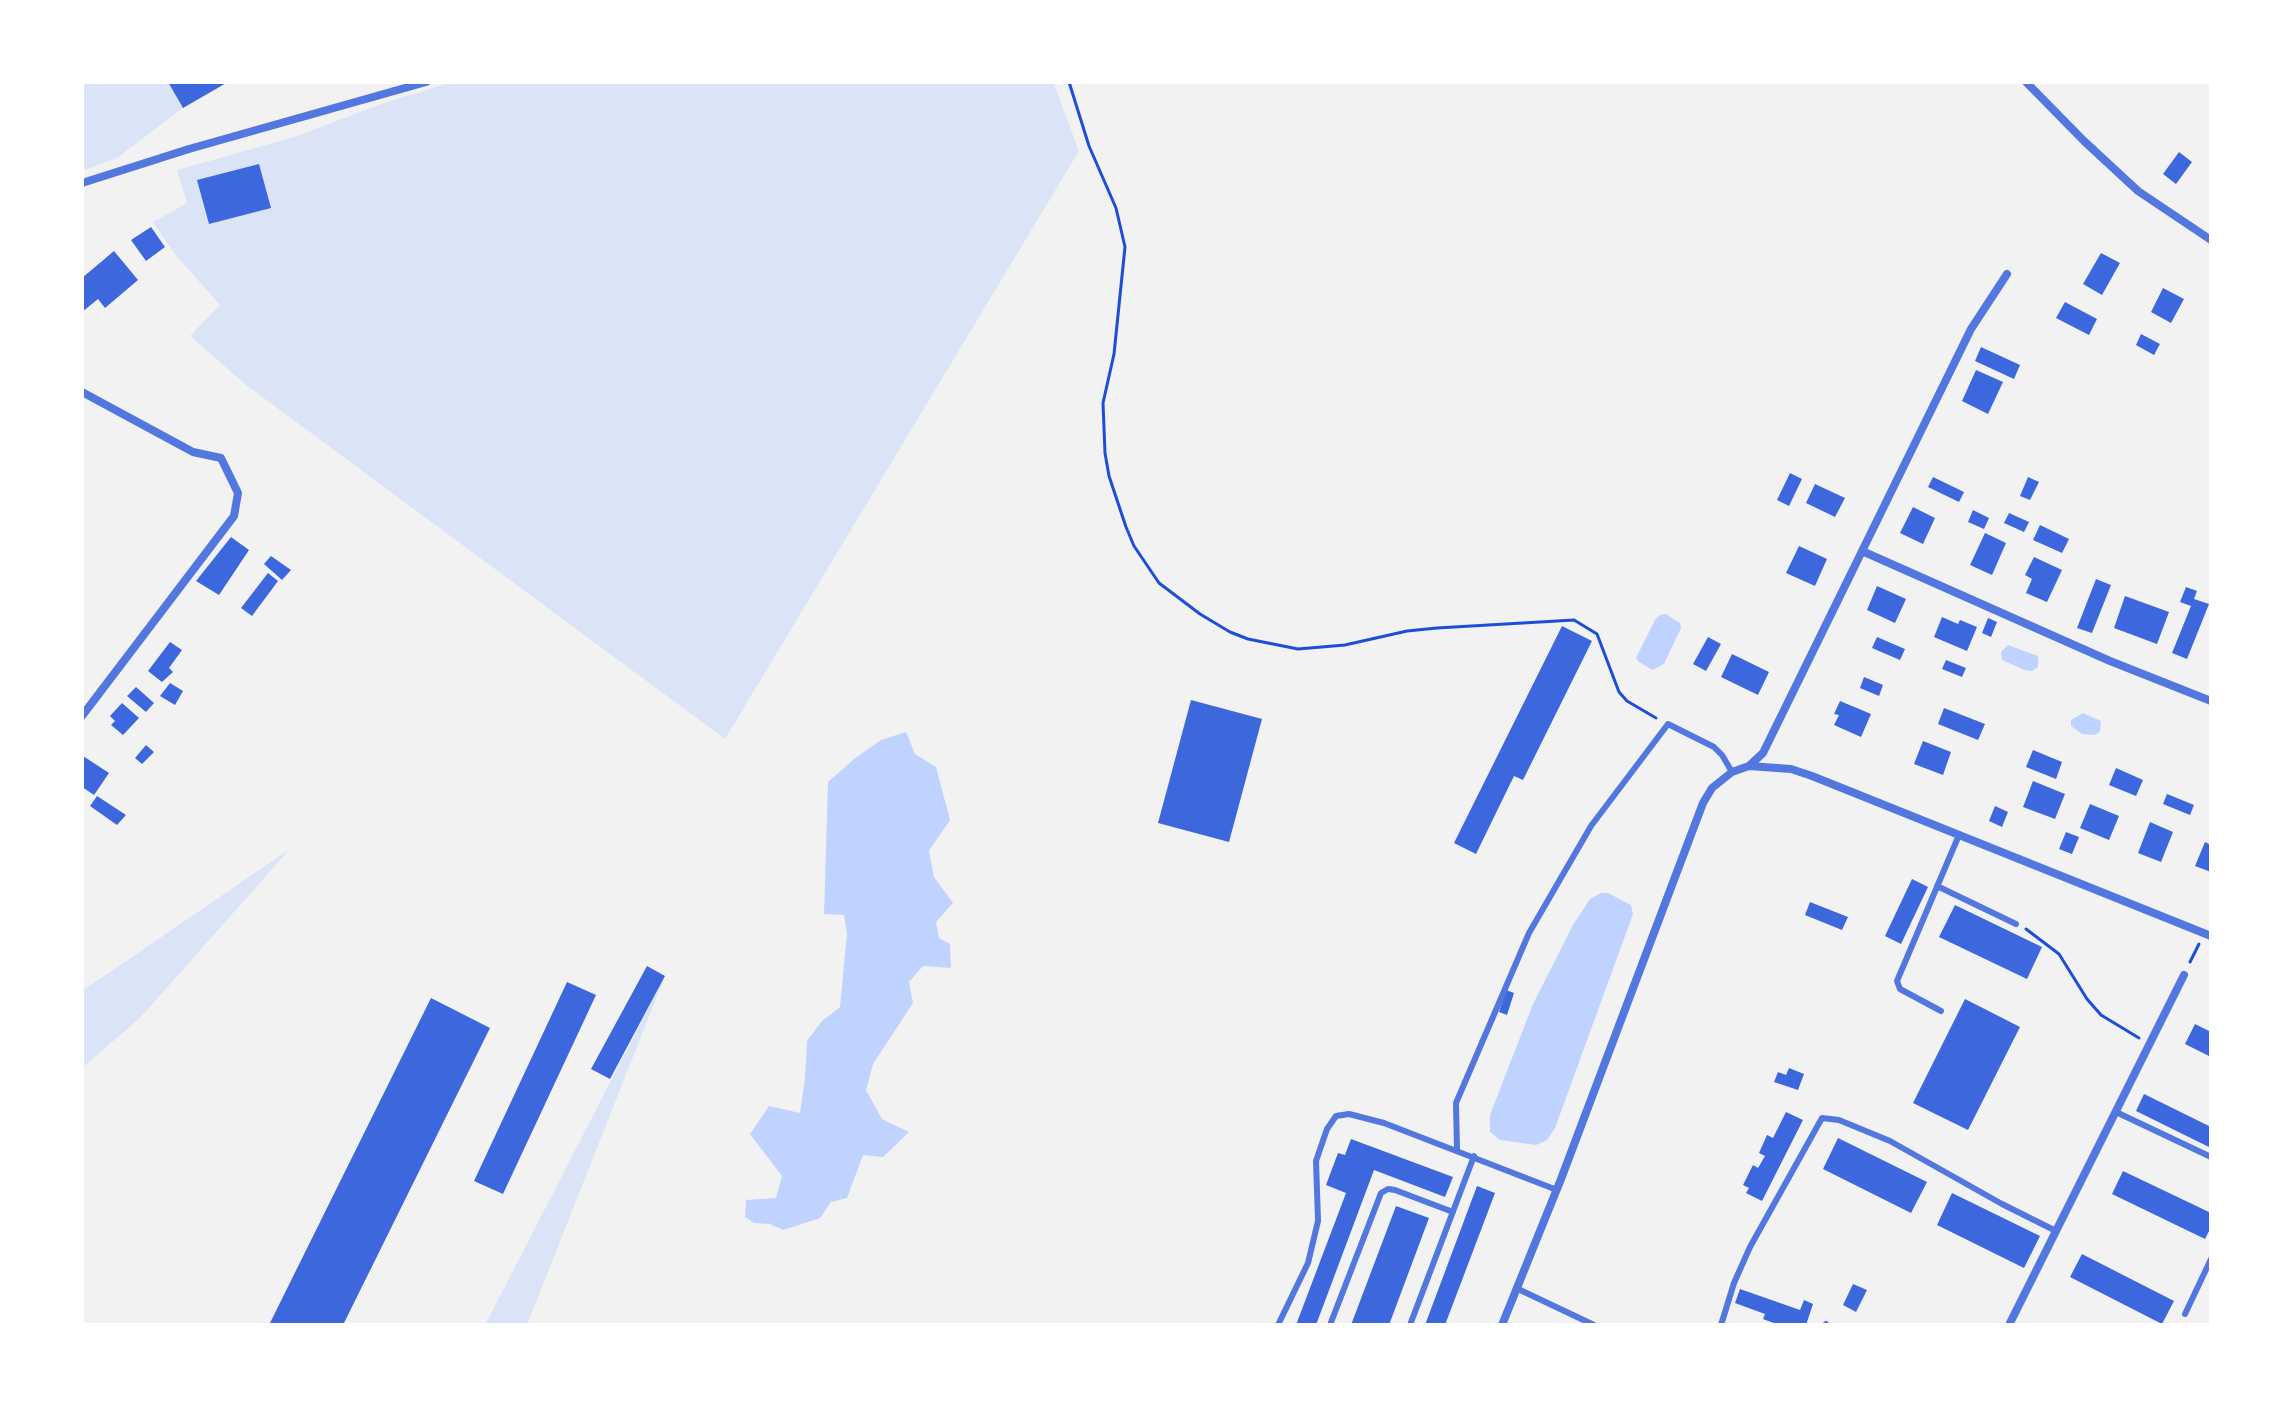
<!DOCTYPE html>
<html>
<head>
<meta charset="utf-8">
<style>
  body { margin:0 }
  #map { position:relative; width:2293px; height:1407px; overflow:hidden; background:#f2f2f2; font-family:"Roboto Condensed",sans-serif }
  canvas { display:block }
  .frame { position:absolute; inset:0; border:84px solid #fff; pointer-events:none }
</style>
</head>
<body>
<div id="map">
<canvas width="2293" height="1407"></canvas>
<div class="frame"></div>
</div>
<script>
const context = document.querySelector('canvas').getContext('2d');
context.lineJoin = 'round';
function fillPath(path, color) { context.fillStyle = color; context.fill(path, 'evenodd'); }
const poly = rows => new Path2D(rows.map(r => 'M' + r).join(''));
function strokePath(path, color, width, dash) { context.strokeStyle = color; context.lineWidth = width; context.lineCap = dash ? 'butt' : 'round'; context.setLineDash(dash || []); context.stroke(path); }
fillPath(poly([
  [82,82,168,82,183,108,117,158,82,171],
  [452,82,1053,82,1079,151,725,739,246,385,190,336,220,305,174,253,153,222,187,203,177,170,294,137,384,103],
  [290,849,140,1018,82,1068,82,988,85,989],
  [665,976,527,1325,485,1325]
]), '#dbe4f7');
fillPath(poly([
  [1666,614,1680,623,1681,628,1664,664,1653,670,1639,662,1636,658,1655,620,1660,615],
  [2008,645,2038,656,2038,667,2032,671,2025,670,2002,660,2001,652],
  [2083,713,2101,721,2100,731,2095,735,2082,734,2071,726,2071,720],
  [906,732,915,754,936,767,950,820,929,851,934,877,953,903,936,922,939,938,950,944,951,968,923,966,909,982,913,1003,873,1064,866,1090,882,1119,909,1132,883,1157,863,1155,847,1198,831,1202,820,1218,783,1230,770,1224,754,1223,745,1217,746,1200,776,1198,782,1176,750,1134,769,1106,800,1113,805,1078,807,1041,822,1021,840,1007,847,933,844,915,824,914,828,782,854,759,881,740],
  [1608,893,1631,905,1633,914,1555,1128,1547,1140,1536,1145,1500,1140,1490,1132,1490,1115,1533,1004,1573,925,1590,899,1601,893]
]), '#bfd3fe');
fillPath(poly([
  [168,82,228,82,183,108],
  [2179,152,2192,162,2176,184,2163,174],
  [259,164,271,208,209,224,197,180],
  [151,227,165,247,146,261,131,240],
  [114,251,138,280,105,308,98,299,82,312,82,278],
  [2101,253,2120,263,2102,295,2083,284],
  [2163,288,2184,299,2171,323,2151,312],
  [2065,302,2097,319,2089,335,2056,318],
  [2141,334,2160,344,2154,355,2136,345],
  [1981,347,2020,365,2014,379,1975,361],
  [1976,370,2003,382,1988,414,1962,401],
  [1790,473,1802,479,1789,506,1777,500],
  [1933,477,1964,492,1959,502,1928,487],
  [2028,477,2039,482,2030,500,2020,496],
  [1815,484,1845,498,1835,517,1806,503],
  [1913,507,1935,518,1923,544,1900,533],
  [1973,510,1989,518,1984,529,1968,522],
  [2009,513,2029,522,2024,532,2004,523],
  [2040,525,2069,539,2062,553,2033,540],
  [1985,533,2006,543,1992,575,1970,565],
  [231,537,249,550,219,595,196,581],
  [1799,546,1827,559,1815,586,1786,573],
  [271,556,291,570,282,580,264,564],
  [2034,557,2062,570,2047,602,2026,593,2032,579,2025,575],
  [268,573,278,581,252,616,241,608],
  [2096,579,2111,585,2092,633,2077,628],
  [1877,586,1906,599,1895,623,1867,610],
  [2186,587,2197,591,2194,599,2209,604,2187,659,2172,653,2191,606,2180,602],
  [2125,596,2169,612,2157,644,2114,628],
  [1942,617,1958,624,1960,620,1977,627,1967,651,1934,637],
  [1988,618,1997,622,1991,637,1982,633],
  [1562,626,1592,641,1523,780,1514,776,1476,854,1454,843],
  [1708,637,1721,644,1706,671,1693,664],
  [1877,637,1905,649,1900,660,1872,648],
  [170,642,182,650,169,668,173,672,162,682,148,671],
  [1732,654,1769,672,1758,695,1721,677],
  [1946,660,1966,668,1962,677,1942,669],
  [1864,677,1883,685,1879,696,1860,688],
  [170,683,183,691,175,705,160,696],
  [136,687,154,703,146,712,127,696],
  [1191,700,1262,719,1229,842,1158,823],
  [1840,701,1871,714,1861,737,1834,725,1839,715,1834,714],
  [122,703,139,718,123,735,111,725,115,721,110,716],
  [1944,708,1985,724,1978,740,1938,724],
  [1923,741,1951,752,1943,775,1914,764],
  [146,745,154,752,142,764,135,758],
  [2033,750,2062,762,2056,779,2026,767],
  [83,756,109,773,94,795,82,787],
  [2116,768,2143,780,2136,796,2109,785],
  [2033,781,2065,794,2055,819,2023,807],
  [2167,794,2194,805,2190,815,2163,804],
  [97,796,126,815,117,825,90,806],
  [2090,804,2119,816,2109,840,2080,828],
  [1995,806,2008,812,2002,827,1989,821],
  [2150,822,2173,832,2161,862,2138,853],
  [2066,832,2079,837,2072,854,2059,849],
  [2205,842,2211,845,2211,872,2195,866],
  [1912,879,1928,887,1901,944,1885,936],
  [1810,902,1848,917,1842,930,1805,915],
  [1955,905,2042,947,2027,979,1939,937],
  [647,966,665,976,610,1079,591,1069],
  [567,982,596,995,503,1194,474,1181],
  [1506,990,1514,993,1507,1015,1499,1012],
  [431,998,490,1028,343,1325,269,1325],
  [1965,999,2020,1027,1968,1130,1913,1103],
  [2195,1024,2211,1032,2211,1057,2185,1044],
  [1789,1068,1804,1074,1798,1090,1774,1082,1778,1072,1786,1075],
  [2144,1094,2211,1127,2211,1148,2136,1111],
  [1786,1112,1803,1120,1762,1201,1746,1193,1749,1188,1743,1185,1753,1165,1758,1168,1765,1156,1759,1153,1767,1135,1773,1138],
  [1838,1138,1927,1182,1911,1213,1823,1169],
  [1351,1139,1453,1177,1445,1197,1374,1170,1316,1325,1296,1325,1346,1193,1326,1185,1338,1153,1345,1155],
  [2123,1171,2211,1213,2211,1227,2205,1239,2112,1194],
  [1477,1186,1495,1193,1445,1325,1425,1325],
  [1952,1193,2040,1236,2024,1268,1937,1225],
  [1396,1206,1429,1218,1389,1325,1351,1325],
  [2082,1254,2174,1301,2162,1324,2070,1277],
  [1853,1284,1867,1290,1856,1312,1843,1305],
  [1740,1289,1800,1310,1804,1300,1813,1304,1806,1325,1779,1325,1763,1319,1765,1314,1735,1303]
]), '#3d67dc');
strokePath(poly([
  [1069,82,1089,146,1116,208,1125,247,1114,354,1103,403,1105,453,1109,476,1126,527,1134,546,1159,583,1200,614,1230,632,1248,639,1298,649,1345,645,1407,631,1437,628,1574,620,1597,634,1619,692,1627,701,1656,718],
  [2026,929,2059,954,2087,999,2101,1015,2139,1038],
  [2190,962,2199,944]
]), '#1d4ed8', 3);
strokePath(poly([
  [1937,886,2016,924],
  [1941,1011,1900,989,1897,981,1959,835],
  [2116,1112,2211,1157],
  [1457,1150,1456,1103,1529,933,1591,826,1668,724,1714,747,1722,755,1732,772],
  [1516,1288,1594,1325],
  [2185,1314,2211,1259],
  [1278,1325,1308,1263,1318,1221,1316,1161,1327,1129,1336,1116,1349,1114,1384,1123,1557,1190],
  [1330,1325,1381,1193,1388,1189,1395,1190,1453,1212],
  [1410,1325,1474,1156],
  [1721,1325,1734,1283,1750,1247,1822,1118,1839,1120,1890,1141,2002,1204,2056,1231],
  [1825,1325,1826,1324]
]), '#5277de', 6);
strokePath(poly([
  [2026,82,2084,141,2138,191,2211,240],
  [82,183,189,149,426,82],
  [82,392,193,452,221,458,238,493,234,516,82,716],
  [1862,551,2110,661,2211,701],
  [1749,766,1791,769,1812,776,2211,936],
  [1502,1325,1561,1179,1703,803,1712,788,1732,772,1749,766,1763,753,1971,329,2007,274],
  [2009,1325,2184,975]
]), '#5277de', 8);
</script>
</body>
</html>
